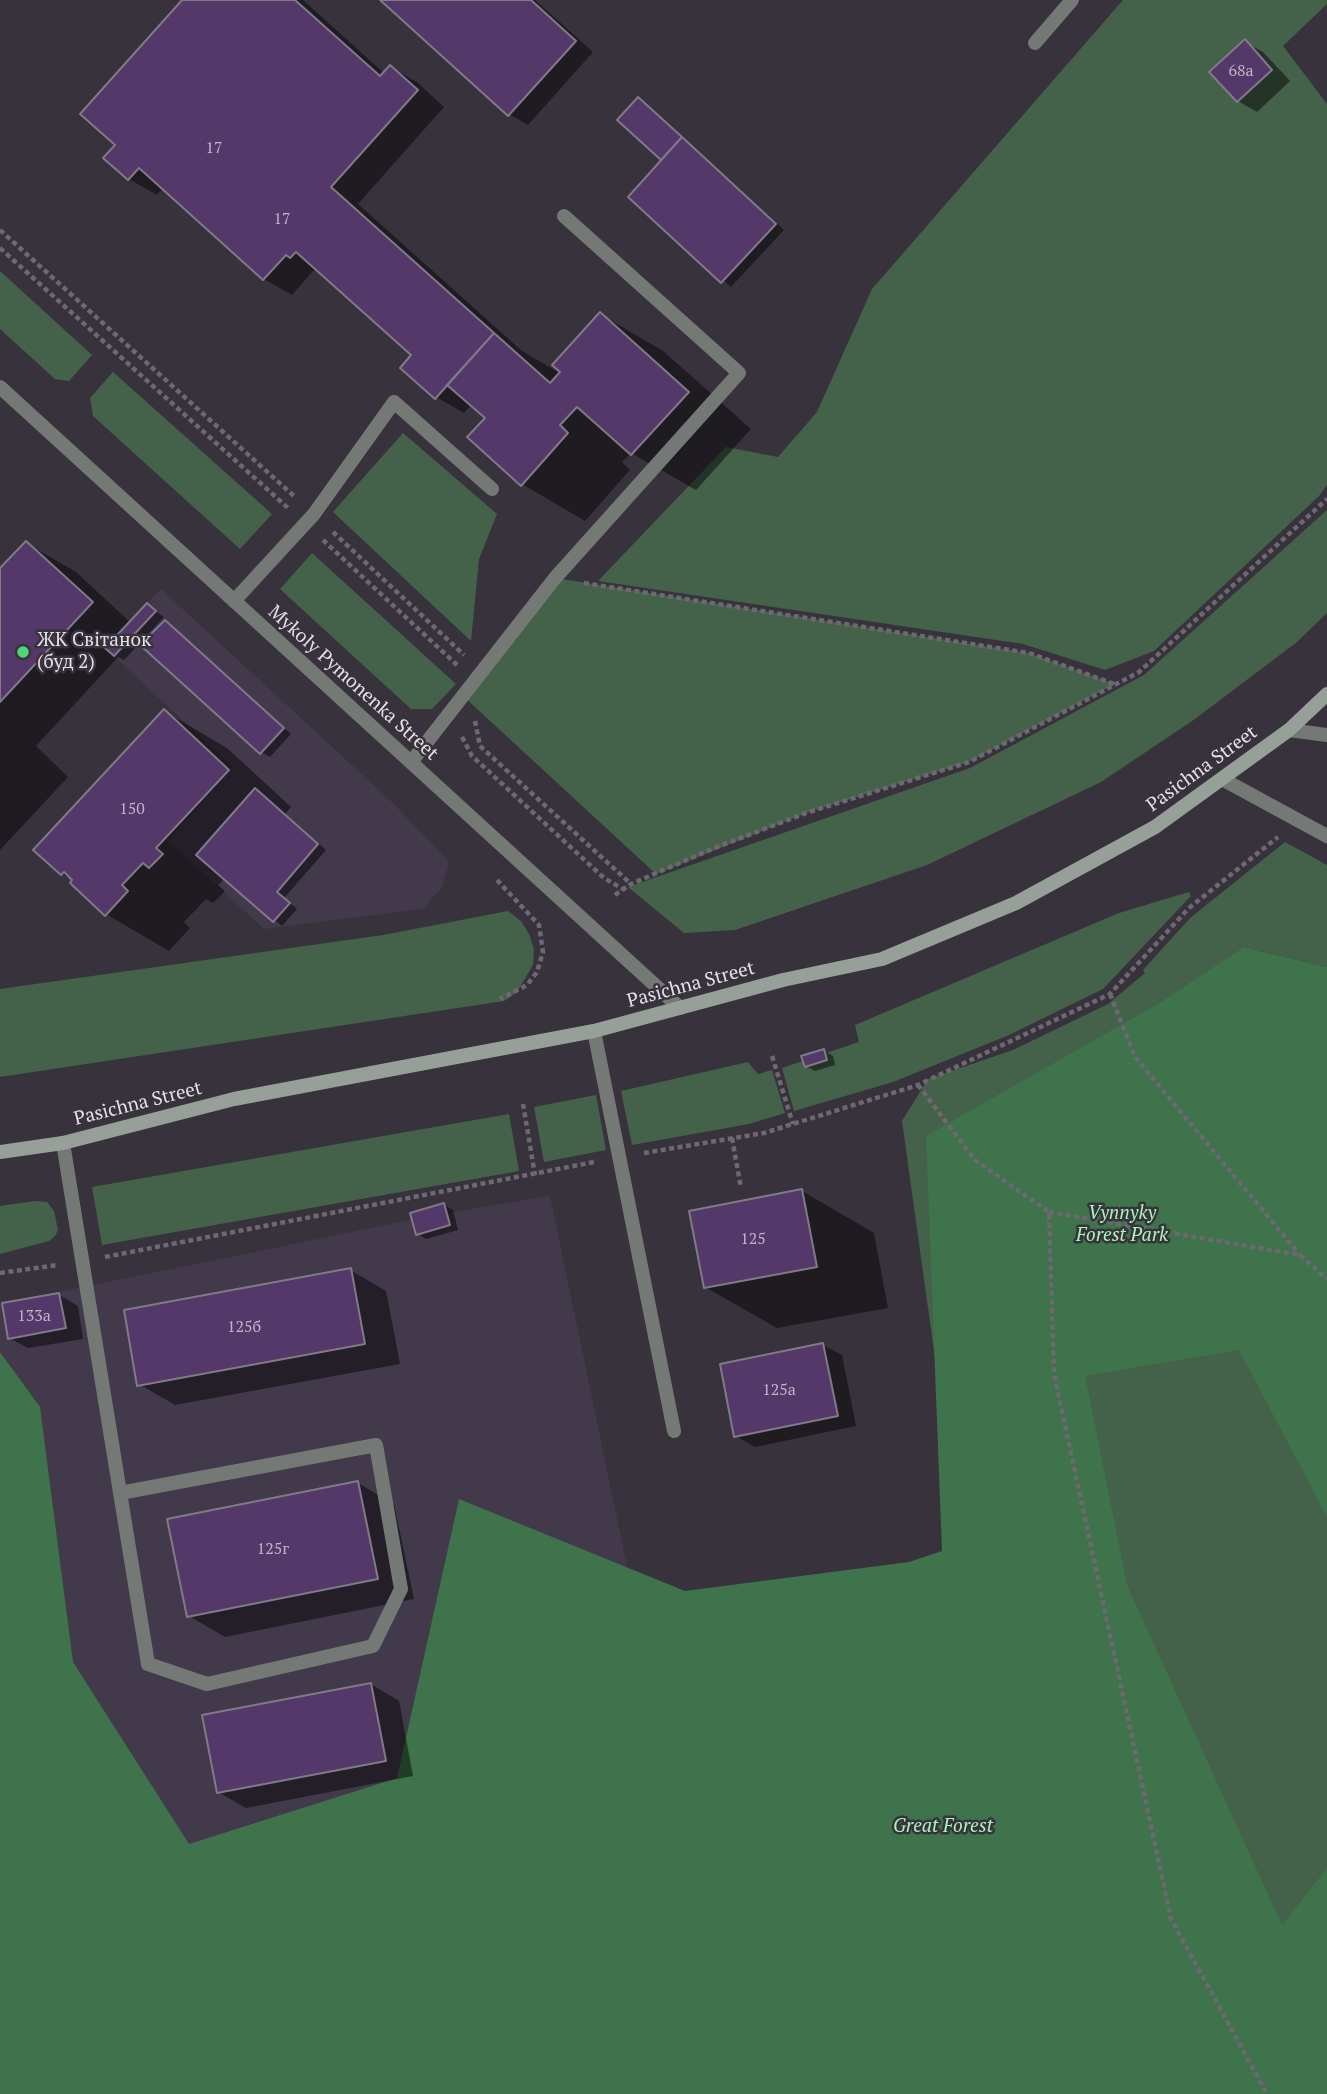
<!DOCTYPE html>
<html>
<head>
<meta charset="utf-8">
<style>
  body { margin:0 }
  canvas { display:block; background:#38323d }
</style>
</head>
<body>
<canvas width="1327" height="2094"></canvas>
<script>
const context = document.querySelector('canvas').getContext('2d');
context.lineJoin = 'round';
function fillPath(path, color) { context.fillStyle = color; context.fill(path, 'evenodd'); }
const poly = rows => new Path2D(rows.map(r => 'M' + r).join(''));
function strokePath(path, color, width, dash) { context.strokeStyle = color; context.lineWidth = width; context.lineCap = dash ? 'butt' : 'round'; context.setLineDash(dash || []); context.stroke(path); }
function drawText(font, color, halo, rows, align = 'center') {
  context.font = font + ' "PT Serif",serif'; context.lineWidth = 5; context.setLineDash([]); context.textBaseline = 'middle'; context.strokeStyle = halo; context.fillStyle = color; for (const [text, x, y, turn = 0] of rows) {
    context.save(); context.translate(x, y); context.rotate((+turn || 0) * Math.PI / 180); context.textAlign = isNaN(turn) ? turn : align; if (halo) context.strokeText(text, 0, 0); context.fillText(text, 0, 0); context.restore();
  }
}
fillPath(poly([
  [161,589,394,804,449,862,442,887,423,909,264,929,168,841,233,767,105,648],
  [550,1196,668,1764,0,1922,0,1304,411,1220,410,1213,444,1203,447,1213]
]), '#42394a');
fillPath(poly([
  [1123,0,1327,0,1327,4,1283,46,1327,104,1327,485,1319,496,1154,651,1105,670,1023,644,598,581,726,447,778,457,817,412,872,289],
  [0,271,92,355,69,381,55,379,0,329],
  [113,372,272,514,240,549,93,416,90,398],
  [403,433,497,514,479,559,471,641,333,512],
  [1327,510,1327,613,1297,642,1195,719,1101,782,927,865,735,930,684,933,628,887,970,768,1144,675],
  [312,553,456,684,432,709,411,709,280,589],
  [555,578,1029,653,1115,684,969,762,806,813,656,874,462,695],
  [1285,842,1327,865,1327,967,1244,947,1327,970,1327,2094,961,1545,902,1121,928,1079,1013,1050,1108,1004,1145,973,1143,970,1190,918],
  [1189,892,1191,896,1103,989,1009,1035,893,1082,794,1111,782,1068,859,1042,855,1025,1119,913],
  [508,911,521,921,529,934,534,949,533,965,517,992,504,1001,0,1077,0,989,383,935],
  [748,1062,758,1074,772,1070,785,1113,749,1124,632,1145,621,1091],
  [596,1095,606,1150,544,1162,534,1107],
  [509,1114,519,1171,102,1245,92,1187],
  [35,1201,47,1202,54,1211,58,1230,55,1236,49,1241,0,1254,0,1206]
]), '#44614a');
fillPath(poly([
  [1244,947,1327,967,1327,1517,1239,1350,1085,1376,1127,1585,1282,1925,1327,1868,1327,2094,0,2094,0,1352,40,1407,73,1662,189,1844,397,1778,459,1499,685,1591,909,1562,942,1551,926,1136,1161,1002]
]), '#3e734b');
fillPath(poly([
  [184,0,303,0,385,74,391,67,418,83,444,107,358,204,522,351,563,375,600,314,663,351,751,429,696,490,631,453,622,462,630,470,585,521,522,484,487,418,472,404,464,413,436,397,414,355,320,271,314,270,292,295,264,279,163,188,157,195,129,179,117,145],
  [383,0,535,0,593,52,528,125,509,114],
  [1245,42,1263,52,1290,81,1257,112,1238,101,1211,72],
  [639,99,784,230,731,287,630,197,664,160,620,120],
  [26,543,76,572,131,623,147,605,164,617,124,660,118,657,36,746,68,777,0,850,0,571],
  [165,622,291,734,270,757,261,752],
  [164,711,227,748,291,807,285,814,326,850,284,898,297,909,282,926,225,878,218,885,225,891,213,903,206,899,184,922,190,928,169,951,106,914,74,881,62,874],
  [824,1051,833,1056,835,1065,815,1071,806,1066],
  [802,1191,874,1233,888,1308,777,1328,705,1287],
  [444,1205,453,1210,458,1230,426,1239,418,1234],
  [350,1270,386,1291,400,1364,175,1405,139,1384],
  [59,1295,78,1306,83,1339,28,1348,9,1338],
  [823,1345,842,1355,856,1426,755,1447,736,1436],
  [358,1483,394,1504,414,1599,225,1637,189,1616],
  [371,1684,399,1701,413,1776,246,1808,218,1792]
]), '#0007');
const building = poly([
  [182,0,295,0,380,76,390,65,418,90,331,187,494,333,435,399,400,368,411,355,296,252,290,258,286,255,263,280,139,168,128,180,103,158,115,145,80,114,182,0],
  [380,0,531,0,576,41,508,116,380,0],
  [1245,39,1272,70,1237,102,1209,72,1245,39],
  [638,97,682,137,661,160,617,120,638,97],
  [682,137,776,224,721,283,628,197,682,137],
  [600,312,689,392,631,455,577,407,560,425,568,433,521,486,467,437,485,418,447,385,494,333,550,383,560,372,552,365,600,312],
  [26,541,93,602,0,702,0,568,26,541],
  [147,603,156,611,114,656,105,648,147,603],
  [165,620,284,728,260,754,140,645,165,620],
  [164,709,229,770,156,848,163,854,149,868,143,863,122,885,128,891,105,916,70,883,72,880,64,872,61,875,33,850,164,709],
  [255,788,318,844,277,892,290,903,273,922,196,855,255,788],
  [824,1049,827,1060,805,1067,801,1056,824,1049],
  [802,1189,817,1267,704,1288,689,1211,802,1189],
  [444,1203,450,1225,416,1235,410,1213,444,1203],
  [351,1268,365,1344,137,1386,124,1310,351,1268],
  [59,1293,66,1328,8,1339,2,1303,59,1293],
  [823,1343,838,1416,734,1437,720,1364,823,1343],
  [358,1481,378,1579,187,1617,167,1519,358,1481],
  [371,1683,386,1761,217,1793,202,1715,371,1683]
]);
fillPath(building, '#533869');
strokePath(building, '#807986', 2);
strokePath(poly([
  [0,230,295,497],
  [0,248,288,508],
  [333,532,464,655],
  [323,540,457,665],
  [584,583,1029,653,1114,684],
  [475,721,480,746,631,884],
  [462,737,472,756,604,878,623,889],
  [497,880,539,925,543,952,537,972,527,985,500,999],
  [615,895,631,884,712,849,806,813,969,762,1139,672,1327,499],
  [1110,994,1135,1057,1300,1255],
  [772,1056,793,1124],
  [918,1085,975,1160,1049,1212,1054,1374,1171,1919,1267,2094],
  [523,1104,535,1175],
  [732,1138,741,1188],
  [644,1153,764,1133,918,1085,1110,994,1189,908,1278,837],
  [1049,1212,1300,1255,1327,1279],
  [105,1257,594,1162],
  [0,1273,58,1265]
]), '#6e6872', 4.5, [5, 3.5]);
strokePath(poly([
  [1035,43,1072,0],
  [234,601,314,514,394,402,492,489],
  [1289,730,1327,735],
  [412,761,555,578,739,373,564,216],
  [1224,780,1327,836],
  [594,1031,674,1431],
  [63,1143,148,1664,207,1684,373,1646,401,1589,376,1445,120,1493]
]), '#747975', 14);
strokePath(poly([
  [0,387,680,1008]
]), '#747975', 14);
strokePath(poly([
  [0,1152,63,1143,234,1099,594,1031,783,980,882,959,1016,903,1155,827,1289,730,1327,694]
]), '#97a098', 14);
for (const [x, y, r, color] of [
  [23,652,7,"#4cd677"]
]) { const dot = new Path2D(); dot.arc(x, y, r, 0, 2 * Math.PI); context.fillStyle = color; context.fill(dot); strokePath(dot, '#38323d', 2.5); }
drawText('16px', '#bfb5c7', null, [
  ["68а",1241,71],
  ["17",214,148],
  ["17",282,219],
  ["150",132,809],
  ["125",753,1239],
  ["133а",34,1316],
  ["125б",244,1327],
  ["125а",779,1390],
  ["125г",273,1549]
]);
drawText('19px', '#e3dfe6', '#38323d', [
  ["ЖК Світанок",37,641],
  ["(буд 2)",37,663]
], 'left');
drawText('19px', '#e3dfe6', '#38323d', [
  ["Mykoly Pymonenka Street",353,683,42],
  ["Pasichna Street",1202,769,-36],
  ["Pasichna Street",691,985,-15],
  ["Pasichna Street",138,1104,-14]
]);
drawText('italic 19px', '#a6f4b6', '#38323d', [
  ["Vynnyky",1122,1214],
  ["Forest Park",1122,1236],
  ["Great Forest",943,1827]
]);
</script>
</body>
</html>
